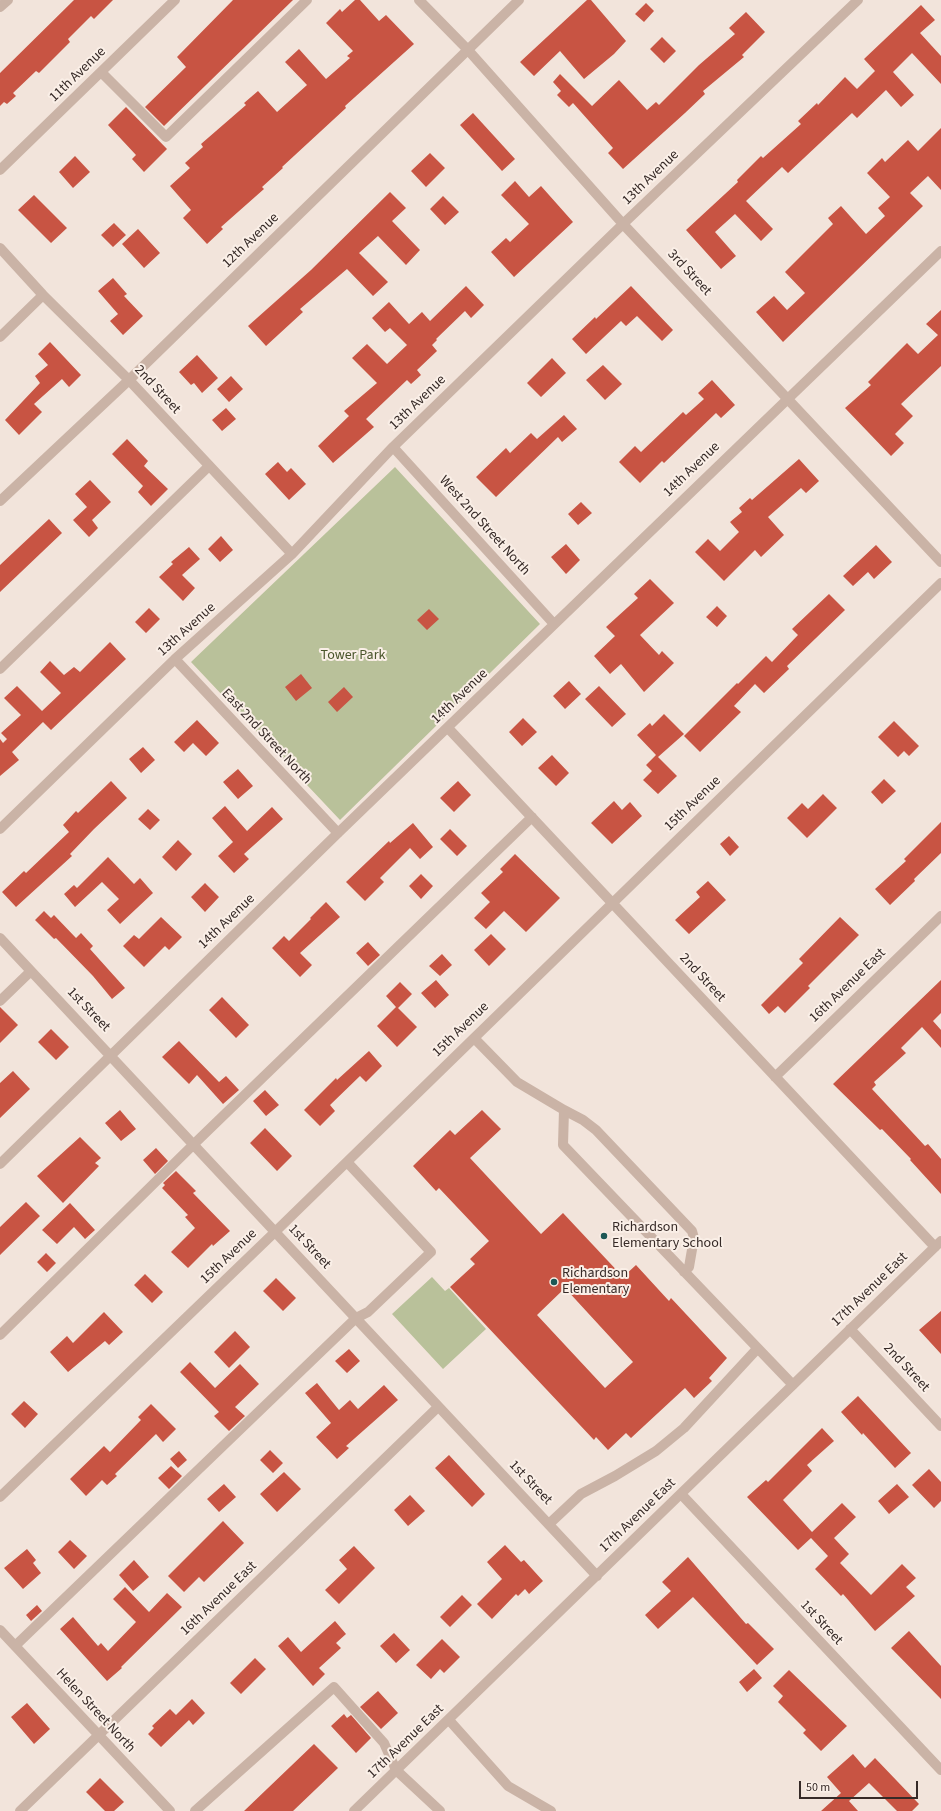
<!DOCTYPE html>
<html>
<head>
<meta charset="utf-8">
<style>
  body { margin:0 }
  #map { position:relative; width:941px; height:1811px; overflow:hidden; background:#f2e4db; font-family:"Source Sans 3",sans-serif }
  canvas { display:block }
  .scale { position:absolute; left:799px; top:1781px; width:119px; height:18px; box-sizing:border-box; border:2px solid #362a27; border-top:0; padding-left:5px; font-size:12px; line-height:14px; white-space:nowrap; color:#362a27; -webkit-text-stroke:3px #faefe7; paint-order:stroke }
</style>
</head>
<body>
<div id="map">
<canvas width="941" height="1811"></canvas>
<div class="scale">50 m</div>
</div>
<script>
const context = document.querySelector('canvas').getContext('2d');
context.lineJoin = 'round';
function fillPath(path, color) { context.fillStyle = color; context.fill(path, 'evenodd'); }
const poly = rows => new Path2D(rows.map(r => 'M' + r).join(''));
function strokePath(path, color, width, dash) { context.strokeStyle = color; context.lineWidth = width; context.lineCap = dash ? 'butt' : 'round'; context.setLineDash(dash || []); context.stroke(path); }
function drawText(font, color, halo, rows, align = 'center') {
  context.font = font + ' "Source Sans 3",sans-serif'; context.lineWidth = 4; context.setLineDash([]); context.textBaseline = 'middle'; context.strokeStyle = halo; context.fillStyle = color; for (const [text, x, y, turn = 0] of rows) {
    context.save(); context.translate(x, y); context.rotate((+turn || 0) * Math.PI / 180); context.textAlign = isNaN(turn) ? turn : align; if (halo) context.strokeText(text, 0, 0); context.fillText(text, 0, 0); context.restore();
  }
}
fillPath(poly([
  [395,467,540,624,340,820,191,662],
  [432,1277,445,1291,449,1288,486,1329,443,1369,392,1314]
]), '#b9c19a');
fillPath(poly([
  [74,0,113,0,94,19,91,16,68,39,70,42,39,73,36,71,13,93,16,96,7,104,4,102,0,106,0,73],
  [233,0,293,0,164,126,145,107,186,67,177,57],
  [355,0,360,0,379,21,386,15,414,44,345,106,346,108,282,167,283,168,262,187,264,189,221,227,223,229,207,244,183,218,191,210,170,186,190,168,185,163,203,147,201,144,246,105,244,103,258,91,277,112,307,85,285,62,299,49,326,79,350,58,347,56,353,51,326,23,340,9,342,12],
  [587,0,591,0,626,41,614,54,584,79,560,51,534,76,520,62],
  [646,3,654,11,644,22,635,14],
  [921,5,935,20,920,33,941,56,941,84,912,53,893,72,914,95,901,107,886,90,857,118,852,113,788,173,782,167,746,201,773,229,761,241,735,214,715,232,736,256,721,269,686,230,738,182,737,180,761,156,763,158,801,124,798,121,817,103,818,105,845,77,857,89,875,71,864,59],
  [746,12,765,32,742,55,744,57,703,91,705,94,685,113,623,169,608,153,613,148,573,103,569,107,557,95,561,91,553,82,560,74,592,106,619,80,647,110,656,102,659,105,699,65,735,34,729,28],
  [662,37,676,51,664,63,650,49],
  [126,107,167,149,144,172,132,159,136,155,108,125],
  [473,113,515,159,502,171,460,125],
  [941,128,941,190,928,176,910,193,923,206,783,342,756,312,774,296,787,310,805,293,785,272,833,224,828,218,841,206,866,234,885,216,878,208,890,197,867,173,882,158,885,162,908,140,918,151],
  [430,153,445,168,426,187,411,171],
  [75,156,90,172,73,188,59,172],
  [515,181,529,197,541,186,573,222,514,277,491,252,506,238,510,242,529,224,501,195],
  [390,192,406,208,392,221,420,250,406,265,378,236,359,253,388,282,373,296,347,269,300,309,303,312,266,346,248,326,311,270],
  [34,195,67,228,51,243,18,210],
  [443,196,459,212,445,225,430,209],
  [114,223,126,235,113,247,101,235],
  [138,229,160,253,144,268,122,244],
  [113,278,127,294,124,296,143,316,123,335,110,321,118,314,98,291],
  [466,286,484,305,471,318,465,311,436,339,437,340,432,345,437,351,417,370,421,375,411,384,407,380,366,419,374,427,333,463,318,446,349,416,344,411,377,383,352,358,367,344,387,364,407,345,390,328,385,332,372,318,389,302,409,324,422,312,430,321],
  [631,286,673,330,662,341,637,316,626,326,621,321,586,354,572,339,595,317,596,319],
  [941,310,941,366,901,404,913,416,895,434,904,443,891,456,845,408,871,385,868,382,907,343,918,354,938,335,926,324],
  [50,342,81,375,69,387,62,379,34,404,42,412,19,435,5,420,40,383,35,376,48,365,38,354],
  [197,355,218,378,202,393,194,383,191,385,179,372],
  [552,358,566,373,541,397,527,383],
  [603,365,622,384,605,400,586,380],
  [231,376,243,389,229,402,217,389],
  [712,380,735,405,721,418,716,413,664,463,662,461,640,483,619,462,635,446,641,452,683,412,686,415,704,399,698,393],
  [226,408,236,419,222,431,212,420],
  [564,415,577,429,562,442,558,437,496,497,476,477,506,448,510,453,531,433,537,439],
  [127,439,148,461,144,466,168,489,151,506,138,492,143,486,112,454],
  [799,459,819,481,806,493,801,488,768,517,784,535,761,557,755,550,724,581,695,552,708,539,720,551,739,532,730,522,742,512,739,508,750,498,752,500],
  [278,462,287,472,291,468,306,484,289,500,265,474],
  [90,480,111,502,92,520,98,528,89,537,73,520,87,507,75,494],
  [581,502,592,513,578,525,568,514],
  [49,519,62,533,0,592,0,565],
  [221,536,233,550,220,562,208,549],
  [566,544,580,560,566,574,551,557],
  [876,545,892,562,874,579,868,572,853,586,843,576],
  [189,547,200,559,182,575,195,588,183,601,159,577,173,564,171,562],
  [650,579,674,603,640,635,659,655,662,651,674,663,644,692,621,664,610,674,594,656,615,636,606,627,638,598,634,594],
  [829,594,845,610,787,666,789,669,764,693,755,684,734,706,741,712,700,752,684,736,737,683,738,684,766,656,772,662,798,635,792,629],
  [717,606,727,616,717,627,706,617],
  [149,608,160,619,146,633,135,622],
  [429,609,439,619,427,630,417,620],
  [110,642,126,659,51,730,43,722,12,752,19,760,0,776,0,739,3,743,7,739,1,733,21,715,4,698,17,686,42,711,61,693,40,672,50,661,64,675,74,667,80,672],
  [301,674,312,688,296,701,285,687],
  [569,681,581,694,565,709,553,696],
  [599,686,626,714,612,727,585,699],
  [344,687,353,697,337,712,328,702],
  [664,714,684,734,658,757,677,776,658,794,643,780,652,771,646,765,656,755,637,735,650,723,652,726],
  [523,718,537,732,522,746,509,732],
  [197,720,219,743,206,756,193,743,184,752,174,742],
  [894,721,919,746,909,756,904,751,898,757,878,737],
  [143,747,155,760,141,773,129,759],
  [552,755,569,773,556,786,538,768],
  [238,769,253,786,238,799,223,782],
  [884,779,896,791,882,804,871,792],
  [111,781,127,798,94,829,70,854,72,856,16,907,2,892,24,871,26,873,69,832,63,825,76,811,78,813],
  [458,781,471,795,454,812,440,798],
  [823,794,837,808,807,838,787,818,802,803,808,809],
  [614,801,622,810,630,802,642,816,612,844,591,823],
  [225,806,247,831,272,807,283,819,244,854,249,859,234,873,218,856,233,842,212,818],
  [148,809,160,820,150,830,138,819],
  [941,822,941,853,914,879,915,881,890,905,875,889,906,861,904,859],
  [413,823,433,847,420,859,410,848,380,878,384,882,365,901,346,882,389,841,390,843],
  [450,829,467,846,457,856,440,839],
  [729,836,739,847,730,856,720,844],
  [178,840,192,854,176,871,162,857],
  [515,854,560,898,526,932,504,911,486,929,474,918,490,902,481,893,503,872,500,869],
  [108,857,134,884,140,878,153,893,120,924,107,910,119,899,102,882,75,907,64,894,74,885,77,888],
  [421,874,433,886,421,899,409,886],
  [708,881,726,900,689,934,675,920,700,897,696,892],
  [205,883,219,897,205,912,191,897],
  [326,902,340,917,300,953,312,965,300,977,272,948,284,936,289,941,311,919,310,918],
  [44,911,51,918,54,915,76,938,81,933,93,946,90,949,125,988,112,999,93,976,56,938,54,939,35,920],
  [161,917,182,937,169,950,165,946,144,967,123,946,134,935,139,939],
  [840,917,859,935,808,986,810,988,785,1013,778,1006,769,1014,761,1005,803,963,799,959],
  [491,934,506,949,489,966,474,950],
  [368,942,380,955,368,966,356,953],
  [442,954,452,965,440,976,429,966],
  [436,980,449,995,435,1008,421,993],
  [941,980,941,1013,933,1021,941,1030,941,1048,922,1027,901,1048,906,1053,874,1082,876,1085,872,1089,925,1146,928,1144,941,1159,941,1194,910,1160,911,1159,882,1129,880,1130,833,1084],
  [400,982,412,994,398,1008,417,1027,397,1047,377,1026,396,1007,386,996],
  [222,997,249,1025,236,1038,209,1010],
  [0,1007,18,1025,0,1043],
  [51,1029,69,1047,56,1060,38,1042],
  [179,1041,219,1082,226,1076,239,1090,223,1104,197,1075,189,1084,162,1057],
  [369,1051,382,1066,366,1082,360,1076,330,1105,335,1111,320,1126,304,1110,336,1078,337,1080],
  [13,1071,30,1089,0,1118,0,1083],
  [265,1090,279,1105,266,1116,253,1101],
  [120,1110,136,1129,121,1141,105,1123],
  [482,1110,501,1129,470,1158,541,1234,563,1213,623,1277,636,1265,669,1301,671,1298,727,1358,709,1378,712,1381,694,1398,685,1388,631,1438,626,1433,608,1450,596,1437,594,1440,450,1287,475,1264,470,1259,489,1241,439,1188,436,1191,413,1166,450,1130,455,1135],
  [565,1288,633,1362,605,1388,537,1315],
  [265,1128,292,1156,277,1171,250,1143],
  [80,1137,101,1158,95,1163,99,1166,63,1203,37,1176],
  [156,1148,168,1161,155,1174,143,1160],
  [176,1171,196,1191,193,1193,230,1231,213,1246,212,1244,188,1268,171,1252,195,1228,185,1217,188,1215,162,1188,165,1185,163,1183],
  [26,1202,40,1216,0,1255,0,1227],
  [70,1203,95,1230,85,1239,74,1227,57,1244,42,1230],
  [46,1253,56,1263,47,1272,37,1262],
  [145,1274,163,1292,152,1303,134,1285],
  [276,1278,296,1298,283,1311,263,1291],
  [941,1311,941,1354,919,1330],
  [104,1312,123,1332,109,1345,105,1341,68,1372,50,1352,67,1336,73,1343],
  [235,1331,250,1347,229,1368,214,1352],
  [349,1349,360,1361,347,1373,335,1361],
  [190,1362,215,1388,240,1364,259,1384,235,1407,245,1416,229,1431,214,1416,219,1412,180,1372],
  [317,1383,339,1410,350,1400,358,1409,384,1385,398,1400,346,1446,349,1448,337,1459,316,1437,331,1423,305,1393],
  [858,1396,911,1453,895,1468,863,1433,862,1435,841,1412],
  [24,1401,38,1414,25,1428,11,1414],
  [151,1404,176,1429,163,1442,156,1434,115,1474,117,1476,107,1485,102,1480,86,1496,70,1479,104,1446,110,1452,141,1420,138,1417],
  [822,1428,834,1441,807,1465,812,1471,783,1500,812,1532,842,1503,856,1517,834,1538,849,1554,840,1563,871,1595,902,1564,916,1578,906,1587,915,1596,875,1631,843,1594,841,1596,815,1569,828,1556,811,1538,798,1550,747,1497,766,1480,768,1482],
  [270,1450,283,1463,273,1473,260,1460],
  [179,1451,187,1460,178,1468,170,1459],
  [449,1455,485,1494,472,1507,435,1468],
  [171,1466,182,1476,169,1489,158,1478],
  [929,1469,941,1482,941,1501,934,1508,912,1485],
  [284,1472,301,1489,277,1512,260,1494],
  [224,1484,236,1497,219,1512,207,1499],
  [897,1484,909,1497,889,1514,878,1501],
  [410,1495,425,1511,408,1526,394,1510],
  [223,1521,244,1543,204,1582,199,1577,184,1592,168,1576],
  [70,1540,87,1556,74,1569,58,1552],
  [505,1545,521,1562,524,1560,543,1581,529,1594,525,1589,518,1596,516,1594,492,1619,477,1604,502,1579,487,1562],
  [354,1546,375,1568,339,1604,325,1590,347,1569,339,1560],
  [27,1549,36,1560,33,1563,41,1573,23,1589,4,1568],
  [688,1557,746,1624,748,1623,774,1649,757,1665,693,1597,658,1629,645,1615,671,1591,662,1582],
  [134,1560,149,1577,133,1591,119,1575],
  [125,1587,149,1612,167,1593,182,1607,121,1667,122,1668,107,1681,60,1629,73,1617,98,1646,101,1643,108,1651,136,1622,113,1599],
  [462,1595,472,1605,450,1627,440,1617],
  [37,1605,42,1611,31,1621,26,1615],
  [335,1621,346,1634,336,1643,341,1648,319,1668,325,1674,313,1686,278,1646,288,1637,301,1652],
  [909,1631,941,1666,941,1699,891,1648],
  [394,1633,410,1650,396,1663,380,1646],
  [442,1639,460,1657,444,1673,440,1669,431,1679,416,1665],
  [255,1658,266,1669,241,1694,230,1683],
  [754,1669,762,1678,747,1692,739,1682],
  [789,1670,847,1726,821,1751,803,1733,806,1730,778,1702,783,1696,773,1686],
  [378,1691,398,1713,381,1729,360,1707],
  [192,1699,205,1713,193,1725,189,1720,161,1747,148,1734,154,1728,152,1726,170,1709,176,1715],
  [27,1703,50,1729,34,1744,11,1717],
  [344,1714,347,1718,351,1715,371,1738,356,1753,331,1726],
  [314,1744,338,1768,293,1811,244,1811],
  [853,1754,865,1768,875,1758,919,1804,912,1811,897,1811,869,1783,849,1801,858,1811,821,1811,841,1793,827,1777],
  [100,1778,124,1802,114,1811,105,1811,86,1792]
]), '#c85443');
strokePath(poly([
  [419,0,468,50,623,224,941,562],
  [0,7,8,0],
  [101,72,166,137,307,0],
  [0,170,175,0],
  [0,248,43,295,129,380,292,554],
  [0,337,43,295],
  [393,447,554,624],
  [0,501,129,380,519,0],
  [175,659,338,833],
  [0,669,209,466],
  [448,728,935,1247],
  [0,829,175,659,292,554,393,447,623,224,858,0],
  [0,938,597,1576],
  [0,1001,31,971],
  [474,1038,517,1082,564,1110,563,1145,793,1385],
  [775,1077,941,916],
  [564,1110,583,1120,596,1130,692,1231,694,1238,689,1267,684,1272],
  [0,1164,338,833,941,251],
  [850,1329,941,1426],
  [0,1335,194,1144,532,817],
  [681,1494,941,1770],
  [0,1497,276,1231,941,583],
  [549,1524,581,1494,615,1476,656,1451,684,1428,757,1349],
  [0,1630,170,1811],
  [15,1646,356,1318,368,1312,431,1252,347,1162],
  [449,1720,508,1786,551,1811],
  [20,1811,438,1407],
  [195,1811,334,1687,384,1743,396,1770,440,1811],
  [354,1811,941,1241]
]), '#cab3a6', 10);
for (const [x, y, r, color] of [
  [604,1236,4,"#1c5856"],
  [554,1282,4,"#1c5856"]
]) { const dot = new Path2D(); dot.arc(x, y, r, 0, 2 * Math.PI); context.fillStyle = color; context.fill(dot); strokePath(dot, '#faefe7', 1.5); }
drawText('14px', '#362a27', '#faefe7', [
  ["11th Avenue",78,75,-44],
  ["13th Avenue",651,178,-44],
  ["12th Avenue",251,241,-44],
  ["3rd Street",689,273,47],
  ["2nd Street",157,390,47],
  ["13th Avenue",418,403,-44],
  ["14th Avenue",692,470,-44],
  ["West 2nd Street North",484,526,48],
  ["13th Avenue",187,630,-42],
  ["14th Avenue",460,697,-44],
  ["East 2nd Street North",266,737,47],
  ["15th Avenue",693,804,-44],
  ["14th Avenue",227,922,-44],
  ["2nd Street",702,978,47],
  ["16th Avenue East",848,986,-44],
  ["1st Street",88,1010,46],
  ["15th Avenue",461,1030,-44],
  ["1st Street",309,1247,47],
  ["15th Avenue",229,1257,-44],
  ["17th Avenue East",870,1290,-44],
  ["2nd Street",906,1368,47],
  ["1st Street",530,1483,46],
  ["17th Avenue East",638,1516,-44],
  ["16th Avenue East",219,1599,-44],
  ["1st Street",821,1623,47],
  ["Helen Street North",95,1711,47],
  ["17th Avenue East",406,1742,-44]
]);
drawText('14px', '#4a552b', '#faefe7', [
  ["Tower Park",353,656]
]);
drawText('14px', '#362a27', '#faefe7', [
  ["Richardson",612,1228],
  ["Elementary School",612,1244],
  ["Richardson",562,1274],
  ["Elementary",562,1290]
], 'left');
</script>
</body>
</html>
